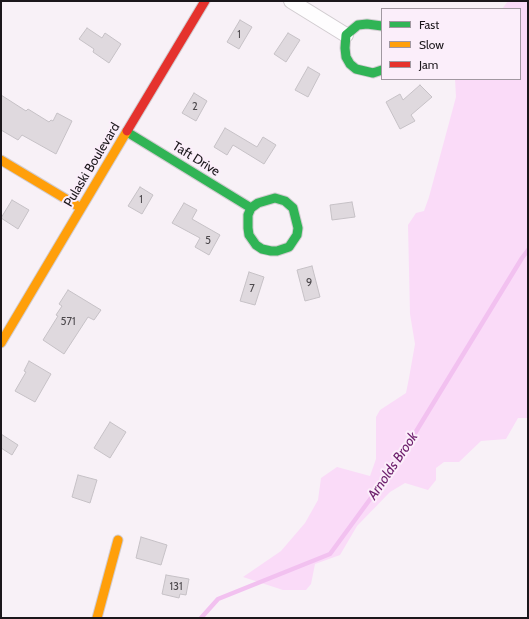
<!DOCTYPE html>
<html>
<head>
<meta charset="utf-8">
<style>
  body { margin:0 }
  #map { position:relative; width:529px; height:619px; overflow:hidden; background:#f8f1f7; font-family:Cabin,sans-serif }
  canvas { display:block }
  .frame { position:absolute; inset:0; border:2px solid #1b171b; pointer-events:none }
  .legend { position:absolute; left:381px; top:8px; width:140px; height:72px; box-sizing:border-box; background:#fbeefa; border:1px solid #a198a1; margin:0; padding:5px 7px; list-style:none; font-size:12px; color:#1b171b }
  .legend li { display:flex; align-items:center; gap:8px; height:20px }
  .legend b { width:20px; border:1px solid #a198a1 }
</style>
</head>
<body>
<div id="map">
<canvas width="529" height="619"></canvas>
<div class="frame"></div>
<ul class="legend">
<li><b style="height:5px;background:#30b455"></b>Fast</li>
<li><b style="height:5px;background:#ff9f0a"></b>Slow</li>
<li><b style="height:5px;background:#e5322d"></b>Jam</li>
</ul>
</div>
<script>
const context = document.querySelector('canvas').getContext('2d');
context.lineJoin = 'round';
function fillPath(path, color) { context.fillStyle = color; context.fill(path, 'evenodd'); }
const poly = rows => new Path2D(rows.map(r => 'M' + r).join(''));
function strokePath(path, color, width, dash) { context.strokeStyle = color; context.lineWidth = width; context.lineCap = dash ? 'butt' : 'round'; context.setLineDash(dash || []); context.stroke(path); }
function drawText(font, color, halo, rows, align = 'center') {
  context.font = font + ' Cabin,sans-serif'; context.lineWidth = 4; context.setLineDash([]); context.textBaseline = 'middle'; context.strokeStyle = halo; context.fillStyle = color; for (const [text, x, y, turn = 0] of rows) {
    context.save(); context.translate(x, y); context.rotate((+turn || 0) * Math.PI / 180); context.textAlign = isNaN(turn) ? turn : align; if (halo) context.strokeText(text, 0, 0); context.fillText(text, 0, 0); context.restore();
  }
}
fillPath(poly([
  [508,1,528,1,528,418,518,418,506,439,481,441,459,462,444,462,436,468,436,480,428,490,405,483,390,492,357,526,340,555,315,564,311,584,306,590,283,590,243,577,281,551,305,523,318,500,321,478,337,467,370,476,376,459,376,417,380,410,406,393,409,378,415,344,410,314,408,225,416,213,424,211,429,197,456,97,455,79,520,79,520,9,502,9]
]), '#fadbf8');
strokePath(poly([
  [201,618,218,599,330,554,398,461,522,258,528,250]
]), '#f2c1f0', 4.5);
const building = poly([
  [240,20,252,27,239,49,227,42,240,20],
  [87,28,102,38,105,33,121,44,109,63,93,52,94,49,79,39,87,28],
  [288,33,300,40,286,62,274,54,288,33],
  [308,67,320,74,308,97,295,90,308,67],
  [420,85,432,97,411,115,415,121,400,129,386,102,400,94,403,100,420,85],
  [194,93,207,101,196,121,182,113,194,93],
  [1,95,26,111,28,109,49,122,51,120,53,121,57,113,72,121,56,154,22,135,18,140,1,130,1,95],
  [225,128,257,147,263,137,276,145,264,164,233,145,227,155,214,147,225,128],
  [140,187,153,195,142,214,128,206,140,187],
  [12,200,29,210,18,229,1,218,12,200],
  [352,202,355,217,332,220,330,205,352,202],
  [184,203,197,210,192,219,220,235,209,255,195,247,200,238,172,223,184,203],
  [312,266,320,297,305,301,297,270,312,266],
  [249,272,264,277,255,305,240,301,249,272],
  [68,290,101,310,94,320,88,317,64,354,43,340,58,316,56,315,62,306,59,304,68,290],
  [29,361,51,374,35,402,15,391,26,372,24,371,29,361],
  [110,422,126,432,110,458,94,448,110,422],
  [1,434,18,445,12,455,1,448,1,434],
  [78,475,97,480,90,503,72,497,78,475],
  [141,537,167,545,161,565,136,558,141,537],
  [166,575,189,579,186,595,180,594,179,598,162,594,166,575]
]);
fillPath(building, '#dfd9de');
strokePath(building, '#c6c1c6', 1);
const street = poly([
  [291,1,346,35]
]);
const fast = poly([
  [382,26,367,24,358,25,346,35,345,48,346,57,350,64,356,69,373,73,382,70],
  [127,132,251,208,248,215,248,228,249,235,256,245,262,249,271,251,277,251,289,247,297,235,298,228,293,208,285,201,275,198,258,203,251,208]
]);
const slow = poly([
  [1,160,81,208],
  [1,343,127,131],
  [97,618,118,540]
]);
const jam = poly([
  [127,131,205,1]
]);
strokePath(street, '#d1ccd0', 16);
strokePath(fast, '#d1ccd0', 11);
strokePath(slow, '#d1ccd0', 11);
strokePath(jam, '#d1ccd0', 11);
strokePath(street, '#fefdfe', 14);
strokePath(fast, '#30b455', 9);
strokePath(slow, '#ff9f0a', 9);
strokePath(jam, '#e5322d', 9);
drawText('11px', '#4c484c', null, [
  ["1",239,35],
  ["2",195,107],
  ["1",141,200],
  ["5",208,241],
  ["9",309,283],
  ["7",252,289],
  ["571",68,322],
  ["131",176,587]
]);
drawText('13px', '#1b171b', '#fbeefa', [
  ["Taft Drive",196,159,32],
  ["Pulaski Boulevard",92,165,-59]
]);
drawText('italic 14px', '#6f226e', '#fbeefa', [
  ["Arnolds Brook",393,466,-56]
]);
</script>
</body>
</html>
